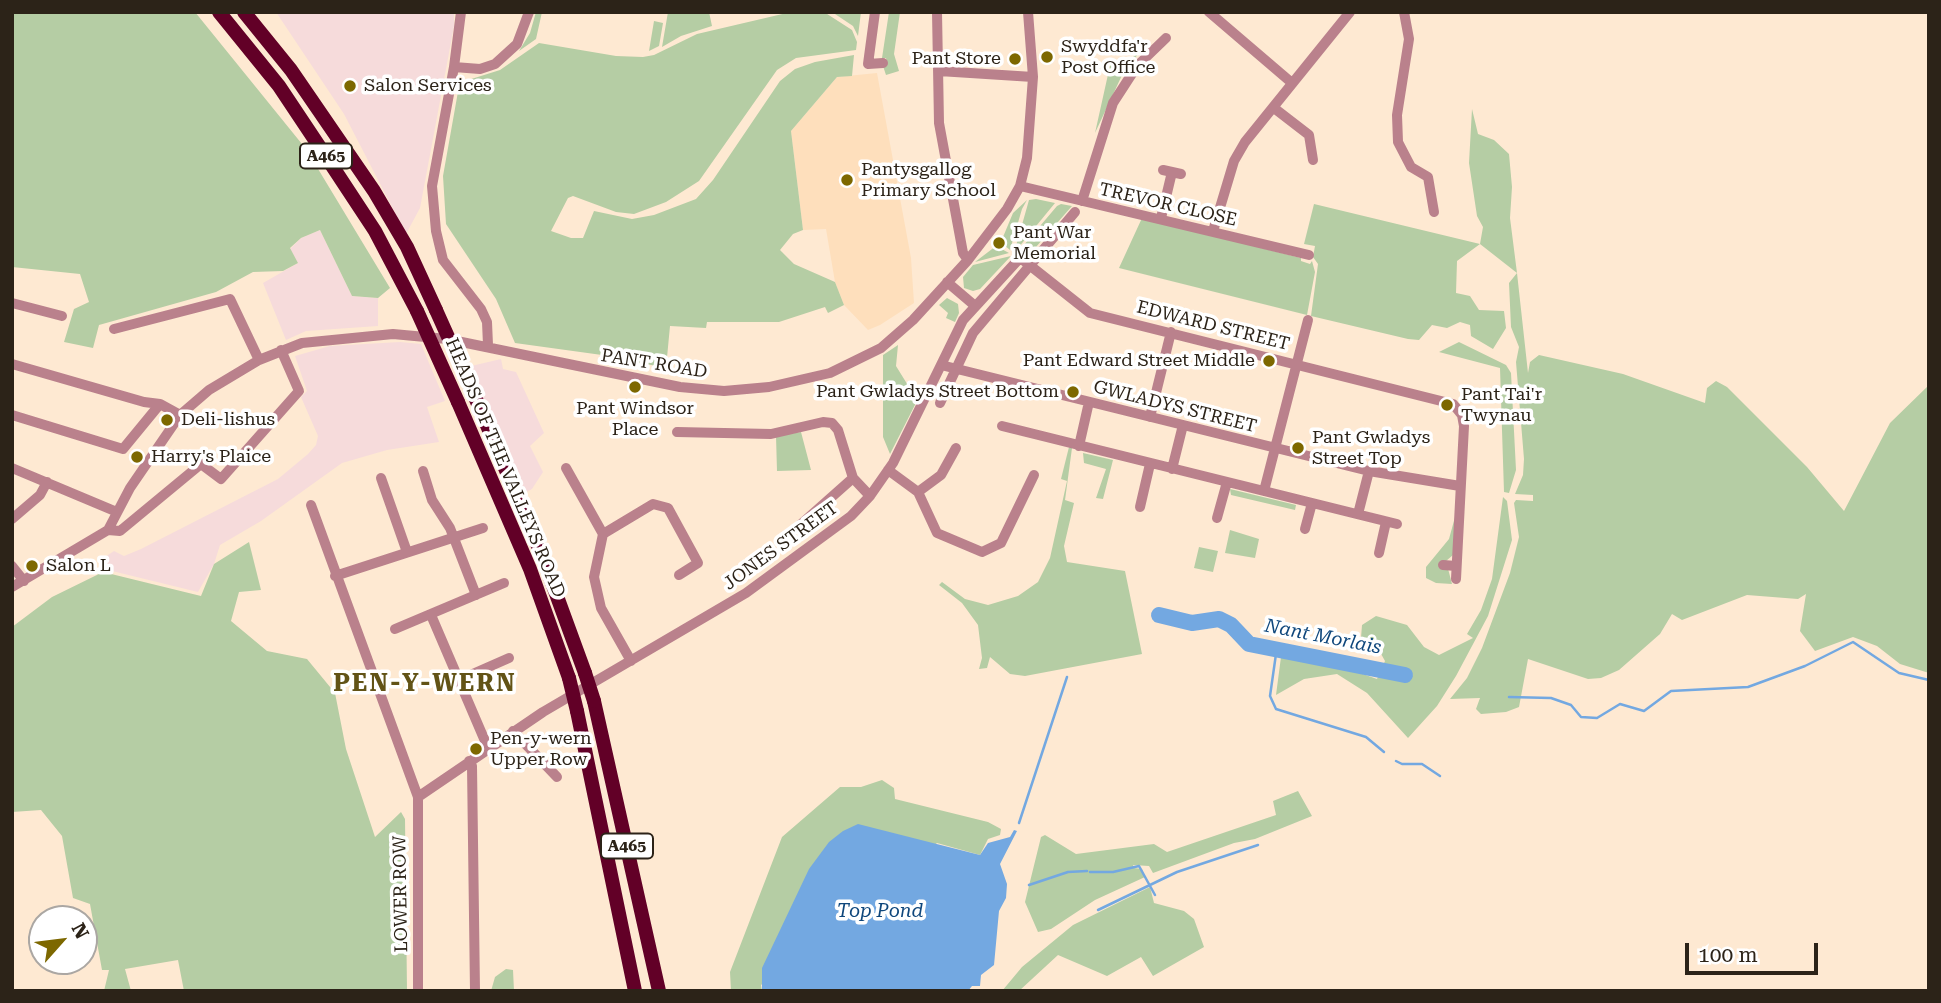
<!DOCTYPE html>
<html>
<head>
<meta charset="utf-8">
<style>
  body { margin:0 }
  #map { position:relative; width:1941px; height:1003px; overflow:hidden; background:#fee9d2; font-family:"Roboto Serif",serif }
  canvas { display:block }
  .frame { position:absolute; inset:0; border:14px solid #2c2318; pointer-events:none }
  .north { position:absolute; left:28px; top:905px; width:70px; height:70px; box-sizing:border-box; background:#fff; border:2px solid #aba7a3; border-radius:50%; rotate:62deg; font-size:19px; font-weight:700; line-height:28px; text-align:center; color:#2c2318 }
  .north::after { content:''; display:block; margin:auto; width:24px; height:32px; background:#7d6800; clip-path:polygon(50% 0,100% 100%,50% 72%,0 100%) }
  .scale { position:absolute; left:1685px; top:943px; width:133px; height:32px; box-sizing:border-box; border:4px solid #2c2318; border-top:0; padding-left:9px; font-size:21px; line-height:24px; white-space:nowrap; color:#2c2318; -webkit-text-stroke:5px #fff; paint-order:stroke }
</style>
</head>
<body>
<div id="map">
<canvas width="1941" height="1003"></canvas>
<div class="frame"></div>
<div class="north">N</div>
<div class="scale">100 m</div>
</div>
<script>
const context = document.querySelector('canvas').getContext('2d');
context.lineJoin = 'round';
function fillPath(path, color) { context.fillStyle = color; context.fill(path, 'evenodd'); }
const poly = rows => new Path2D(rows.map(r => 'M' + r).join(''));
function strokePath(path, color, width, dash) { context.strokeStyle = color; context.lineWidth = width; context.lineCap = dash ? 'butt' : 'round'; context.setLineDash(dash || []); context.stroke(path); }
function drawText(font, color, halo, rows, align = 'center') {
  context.font = font + ' "Roboto Serif",serif'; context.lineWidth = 7; context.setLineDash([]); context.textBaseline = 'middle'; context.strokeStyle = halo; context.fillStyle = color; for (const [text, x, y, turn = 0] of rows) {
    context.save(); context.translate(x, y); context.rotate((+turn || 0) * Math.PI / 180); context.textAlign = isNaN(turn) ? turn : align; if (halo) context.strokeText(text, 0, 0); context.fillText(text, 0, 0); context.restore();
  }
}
fillPath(poly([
  [276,12,454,12,454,26,420,208,406,234,344,114],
  [320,230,352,296,378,298,378,326,306,331,286,340,263,283,298,263,290,249,301,238],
  [400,342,421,344,445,401,427,407,439,442,387,450,342,463,261,521,220,545,214,564,198,592,108,570,102,559,114,551,124,556,141,549,278,479,308,454,316,445,318,436,301,397,307,391,295,356,330,346],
  [501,359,503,369,516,372,544,433,530,446,543,472,532,489,521,495,467,367]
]), '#f6dbdb');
fillPath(poly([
  [877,73,911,258,914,303,880,325,868,330,844,305,835,282,826,229,803,230,791,131,837,77]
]), '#fedfbc');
fillPath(poly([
  [12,12,195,12,306,149,390,288,378,298,352,296,320,230,301,238,290,248,298,263,283,271,253,272,216,292,99,325,93,348,64,342,74,309,89,302,80,274,12,267],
  [536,12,542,12,536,39,519,51,530,33],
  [668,12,709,12,712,26,681,36,662,47],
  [791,12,824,12,852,30,857,42,856,50,796,58,777,70,699,181,666,202,634,214,616,212,573,196,568,198,551,231,571,238,583,238,594,211,632,219,654,215,696,199,713,180,780,81,795,69,815,62,854,55,852,76,837,77,791,131,803,230,793,234,780,250,794,264,835,282,844,305,828,313,825,307,779,322,707,322,706,328,670,326,666,368,602,355,515,343,496,299,446,224,443,176,459,86,465,81,500,70,539,43,616,56,643,57,654,55,697,34],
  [832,12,861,12,858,36,853,26],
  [889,12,900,12,894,54,899,71,886,75,883,66,887,64,886,58,882,58],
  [654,21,663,23,659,46,649,51],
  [1139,53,1123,73,1095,133,1111,61,1122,64],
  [1472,109,1478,134,1494,140,1509,154,1512,187,1510,218,1517,273,1528,373,1530,362,1539,355,1623,374,1705,403,1707,388,1716,381,1727,387,1807,467,1844,511,1890,423,1929,385,1929,673,1900,664,1877,646,1853,637,1815,651,1800,631,1806,594,1798,599,1747,595,1682,620,1672,614,1660,634,1619,670,1601,678,1588,679,1528,659,1519,707,1506,712,1481,714,1476,709,1480,698,1450,699,1467,678,1482,648,1510,573,1519,537,1514,503,1516,500,1533,501,1533,495,1515,494,1523,475,1524,459,1516,362,1519,347,1511,327,1509,283,1517,273,1480,244,1457,261,1456,293,1470,296,1479,310,1504,311,1506,328,1493,349,1471,336,1470,325,1460,322,1447,328,1432,325,1419,340,1408,339,1311,316,1318,264,1313,257,1315,246,1304,244,1314,204,1480,244,1483,227,1477,216,1469,163],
  [1036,199,1055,203,1014,253,1029,200],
  [1027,200,1022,209,1010,250,1004,245,1003,237,1013,213],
  [1061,204,1072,206,1029,255,1018,252,1057,206],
  [1142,218,1301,258,1301,261,1310,264,1312,261,1315,272,1307,315,1119,268],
  [996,246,1009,253,975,262],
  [1011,256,980,289,973,291,964,288,963,277,973,265],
  [947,298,958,304,959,313,955,322,946,318,948,313,939,305],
  [1459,342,1506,365,1511,373,1516,470,1509,493,1504,492,1500,368,1439,352],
  [898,345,896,366,909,387,919,397,890,454,883,437,883,355],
  [801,432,811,470,777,471,776,436],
  [1069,447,1072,448,1065,500,1074,503,1064,546,1067,562,1125,571,1142,654,1025,676,1010,674,990,657,987,668,979,669,982,658,978,625,962,603,939,585,942,582,965,599,988,605,1018,596,1038,582,1050,558,1067,481,1061,479],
  [1083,453,1113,460,1103,499,1096,498,1106,469,1084,463],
  [1230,489,1296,505,1295,510,1231,495],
  [1503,497,1507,501,1512,540,1488,616,1456,676,1437,706,1408,738,1367,693,1337,674,1304,679,1276,695,1281,657,1337,665,1377,679,1385,661,1380,652,1361,638,1362,625,1376,616,1407,625,1424,647,1439,655,1473,638,1467,634,1481,610,1492,579],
  [1455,517,1453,555,1446,561,1452,584,1436,583,1426,578,1426,567,1449,539],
  [1230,530,1259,539,1255,558,1225,553],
  [249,542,261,590,239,592,231,621,267,651,307,659,335,693,346,749,375,837,401,812,405,819,407,991,184,991,178,960,125,969,131,991,104,991,109,970,102,970,90,904,73,898,62,836,41,810,12,812,12,627,52,597,103,572,201,596,214,564],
  [1199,547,1218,551,1213,572,1194,568],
  [882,780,894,788,895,799,988,822,1001,829,1000,835,988,839,980,855,937,843,761,985,762,991,731,991,730,972,782,837,840,787,861,787],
  [1298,791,1312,816,1255,839,1234,843,1153,873,1149,866,1133,865,1134,868,1142,869,1145,877,1095,900,1051,929,1038,932,1025,902,1041,837,1045,835,1076,854,1154,844,1167,852,1276,815,1273,801],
  [1150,887,1154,903,1184,911,1194,919,1204,947,1153,976,1141,957,1107,976,1058,955,1019,991,1002,991,1022,967,1073,925],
  [506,969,513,970,514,991,491,991,495,977]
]), '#b5cda4');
fillPath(poly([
  [858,824,980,855,988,843,1010,837,1014,830,1017,831,1000,864,1007,884,1006,898,999,911,994,965,981,975,980,986,972,986,968,991,762,991,762,968,809,869,829,842,843,831]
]), '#73a8e1');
strokePath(poly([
  [1277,647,1270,696,1276,709,1366,737,1384,752],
  [1509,697,1551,698,1571,705,1581,717,1597,718,1620,704,1644,711,1671,691,1748,687,1805,666,1853,642,1899,673,1929,680],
  [1396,761,1402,764,1422,764,1440,776],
  [1019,823,1067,677],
  [1090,872,1113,872,1139,866,1155,895],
  [1029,885,1068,872,1087,871],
  [1098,910,1177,872,1258,845]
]), '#73a8e1', 2.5);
strokePath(poly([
  [1159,615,1192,623,1219,619,1231,625,1249,644,1405,675]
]), '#73a8e1', 16);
strokePath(poly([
  [461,12,454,67,432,186,436,231,443,260,481,309,487,322,488,345],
  [875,12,868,64,883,63],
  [937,12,939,123,963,253,968,260],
  [1209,12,1292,83],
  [1404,12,1409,39,1397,115,1398,142,1411,167,1428,177,1434,212],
  [454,67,480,69,495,64,517,44,529,12],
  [939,71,1033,77],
  [1274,108,1309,135,1313,160],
  [1163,170,1181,174],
  [1020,186,1309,255],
  [1082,201,1113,103,1137,66,1166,38],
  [1161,218,1172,172],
  [1213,231,1234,161,1245,142,1350,12],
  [947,282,974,305],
  [12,303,62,316],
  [114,329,230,299,259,360],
  [12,364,144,402,160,404,180,415],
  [941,365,1369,471,1460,486],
  [940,403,973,333,1075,212],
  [12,415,123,449,160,404],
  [1150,417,1171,332],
  [1002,426,1397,524],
  [677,432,771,434,823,422,832,423,838,430,853,478,870,496],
  [1079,446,1089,402],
  [12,468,117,512],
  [566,468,603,534],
  [1172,469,1183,425],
  [888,470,918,492,937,533,982,552,1001,543,1034,475],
  [423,471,432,500,450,528,476,595],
  [381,478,407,552],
  [1264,491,1308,320],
  [918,492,941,475,956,448],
  [311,505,418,797,418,991],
  [1140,507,1150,464],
  [1358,514,1369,471],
  [1217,518,1227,482],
  [12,519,40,495,47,482],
  [799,526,853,478],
  [1305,529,1312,503],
  [108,530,120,531,201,464,221,479,299,391,281,350],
  [1379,553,1386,522],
  [1443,565,1456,566],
  [12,566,24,581],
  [335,576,483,528],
  [12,587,108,530,130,488,180,415,209,390,259,360,302,343,393,334,447,339,680,387,724,391,769,387,830,373,881,348,913,320,968,260,1007,209,1020,186,1027,158,1033,77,1028,12],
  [431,615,488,748],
  [395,629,504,583],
  [631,661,601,608,594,577,603,534,653,504,668,508,698,563,679,575],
  [459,680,509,658],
  [513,731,557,777],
  [469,761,472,766,475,991],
  [418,797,543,712,746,593,851,516,870,496,893,463,963,320,1018,260,1023,260,1090,313,1453,404,1462,415,1464,426,1456,579]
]), '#ba818c', 10);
strokePath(poly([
  [219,12,279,86,323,152,375,231,417,311],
  [244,12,291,70,374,191,407,247,436,310],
  [475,397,543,558,585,673],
  [458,402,530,569,569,678],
  [594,701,659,991],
  [577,711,635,991]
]), '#620027', 14);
strokePath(poly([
  [436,310,475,397],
  [417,311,458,402],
  [585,673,594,701],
  [569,678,577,711]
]), '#620027', 14);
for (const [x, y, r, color] of [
  [1047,57,7,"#7d6800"],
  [1015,59,7,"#7d6800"],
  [350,86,7,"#7d6800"],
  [847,180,7,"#7d6800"],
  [999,243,7,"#7d6800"],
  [1269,361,7,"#7d6800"],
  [635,387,7,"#7d6800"],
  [1073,392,7,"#7d6800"],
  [1447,405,7,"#7d6800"],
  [167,420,7,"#7d6800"],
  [1298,448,7,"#7d6800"],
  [137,457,7,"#7d6800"],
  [32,566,7,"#7d6800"],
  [476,749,7,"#7d6800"]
]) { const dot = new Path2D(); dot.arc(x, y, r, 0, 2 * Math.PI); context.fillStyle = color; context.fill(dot); strokePath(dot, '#fff', 2.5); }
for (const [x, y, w] of [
  [326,156,52],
  [627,846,52]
]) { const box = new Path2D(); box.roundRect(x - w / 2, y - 12.5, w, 25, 5); context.fillStyle = '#fff'; context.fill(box); strokePath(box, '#2c2318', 2); }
drawText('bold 16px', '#2c2318', null, [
  ["A465",326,156],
  ["A465",627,846]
]);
drawText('18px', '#2c2318', '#fff', [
  ["Swyddfa'r",1061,47],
  ["Post Office",1061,68],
  ["Pant Store",1001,59,"right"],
  ["Salon Services",364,86],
  ["Pantysgallog",861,170],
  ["Primary School",861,191],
  ["Pant War",1013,233],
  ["Memorial",1013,254],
  ["Pant Edward Street Middle",1255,361,"right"],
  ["Pant Gwladys Street Bottom",1059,392,"right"],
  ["Pant Tai'r",1461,395],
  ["Twynau",1461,416],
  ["Pant Windsor",635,409,"center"],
  ["Place",635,430,"center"],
  ["Deli-lishus",181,420],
  ["Pant Gwladys",1312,438],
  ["Street Top",1312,459],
  ["Harry's Plaice",151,457],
  ["Salon L",46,566],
  ["Pen-y-wern",490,739],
  ["Upper Row",490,760]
], 'left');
drawText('18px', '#2c2318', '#fff', [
  ["TREVOR CLOSE",1168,205,13],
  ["EDWARD STREET",1213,326,14],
  ["PANT ROAD",654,364,9],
  ["GWLADYS STREET",1175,407,14],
  ["HEADS OF THE VALLEYS ROAD",505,468,67],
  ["JONES STREET",781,546,-36],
  ["LOWER ROW",401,894,-91]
]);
drawText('italic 19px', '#0f477c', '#fff', [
  ["Nant Morlais",1323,637,11],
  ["Top Pond",880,911]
]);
context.letterSpacing = '2px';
drawText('bold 24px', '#625316', '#fff', [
  ["PEN-Y-WERN",425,684]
]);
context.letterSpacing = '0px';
</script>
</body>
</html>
